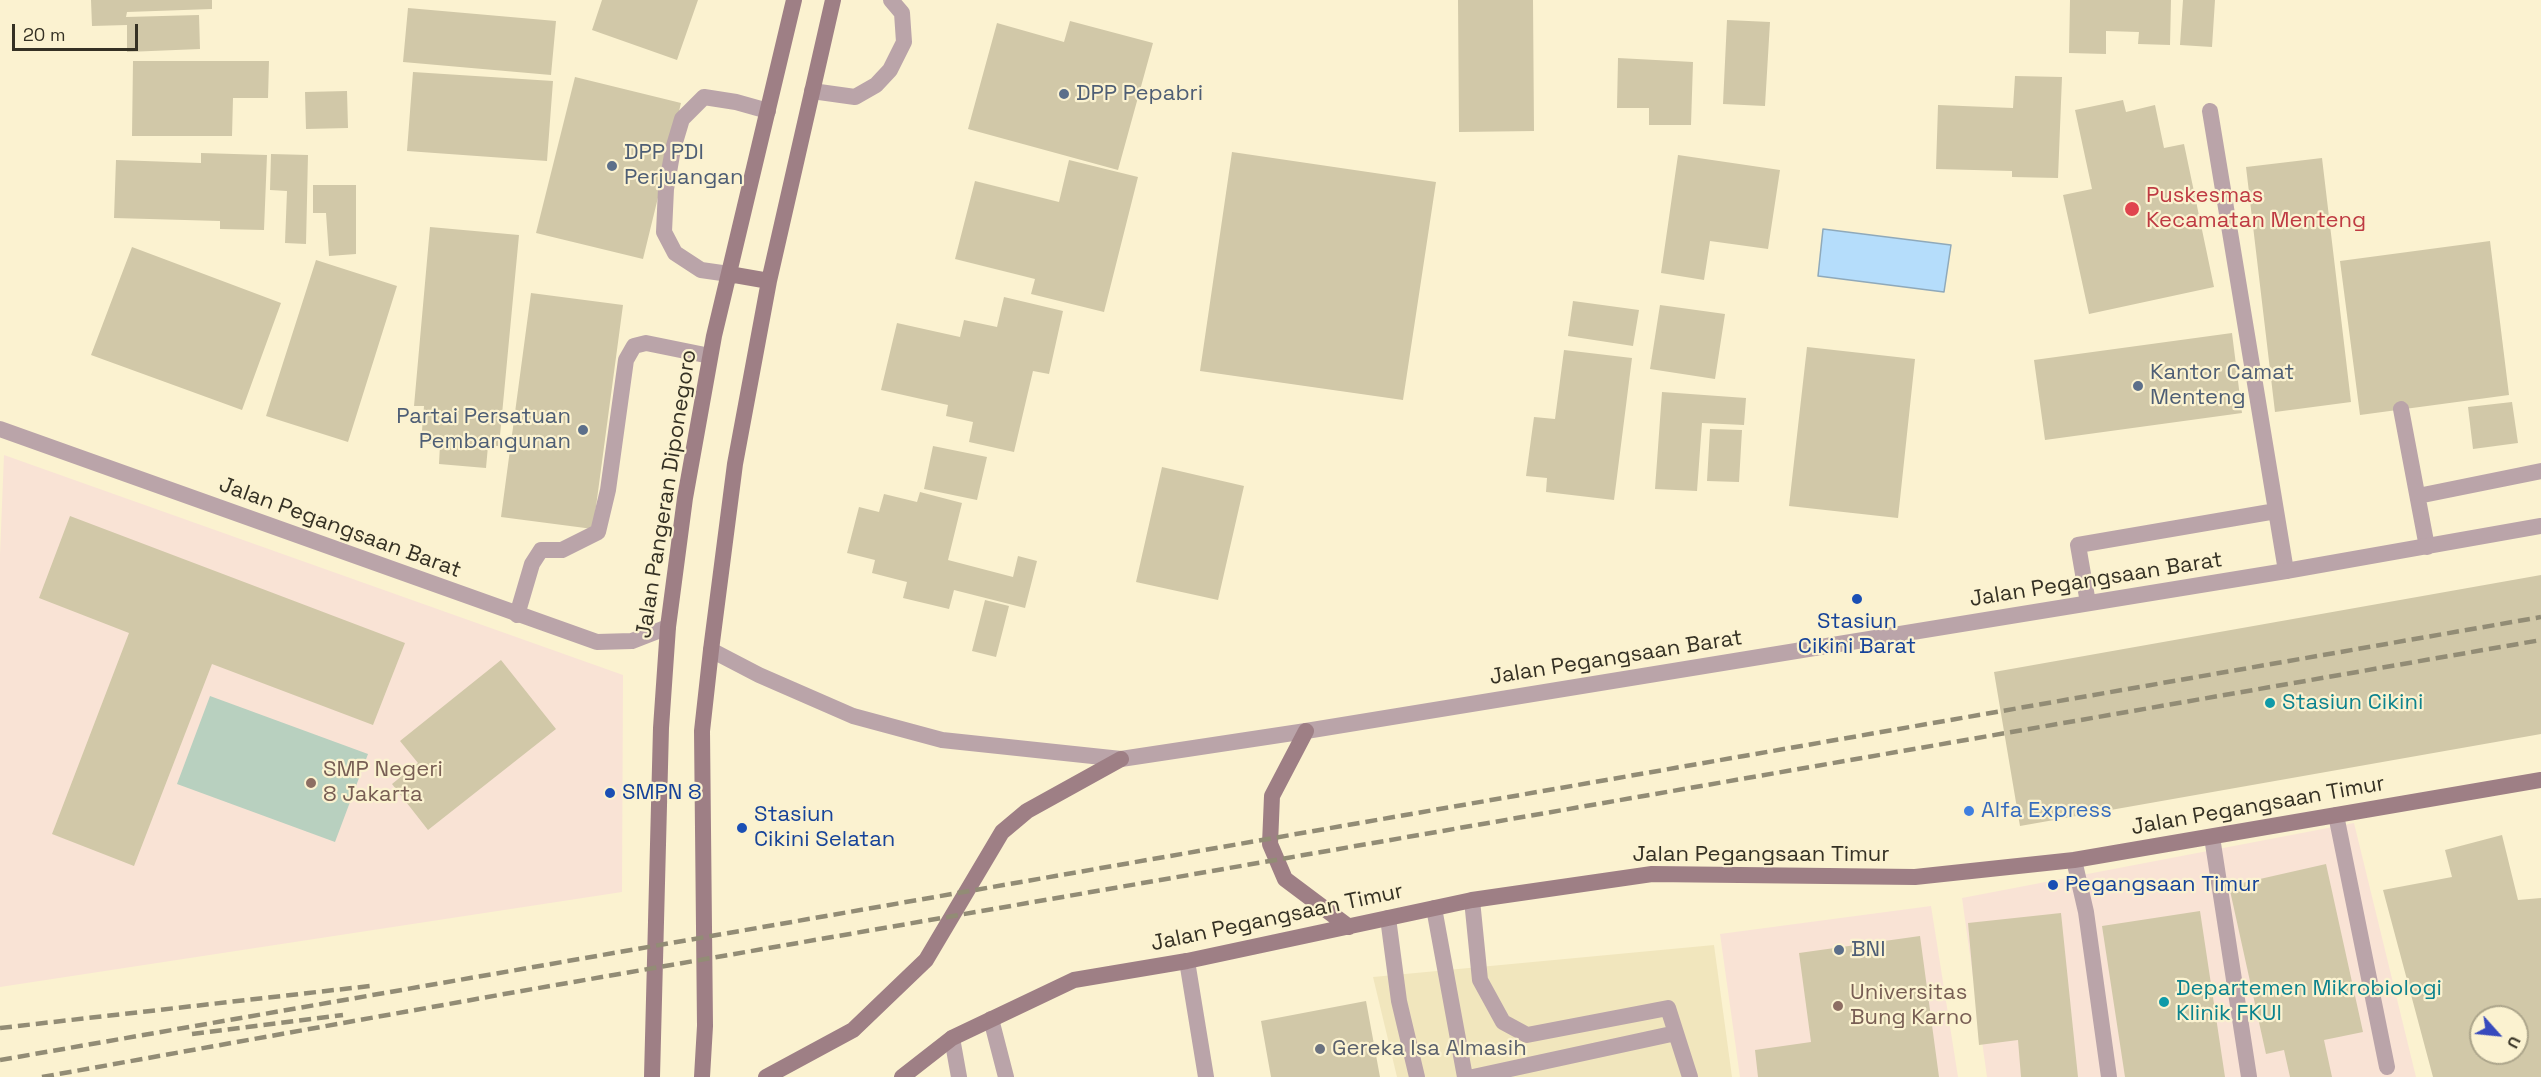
<!DOCTYPE html>
<html>
<head>
<meta charset="utf-8">
<style>
  body { margin:0 }
  #map { position:relative; width:2541px; height:1077px; overflow:hidden; background:#fbf2d0; font-family:"Space Grotesk",sans-serif }
  canvas { display:block }
  .north { position:absolute; left:2469px; top:1005px; width:60px; height:60px; box-sizing:border-box; background:#fbf2d0; border:2px solid #aca58b; border-radius:50%; rotate:117deg; font-size:16px; font-weight:700; line-height:24px; text-align:center; color:#353124 }
  .north::after { content:''; display:block; margin:auto; width:21px; height:27px; background:#374abd; clip-path:polygon(50% 0,100% 100%,50% 72%,0 100%) }
  .scale { position:absolute; left:12px; top:24px; width:126px; height:27px; box-sizing:border-box; border:3px solid #353124; border-top:0; padding-left:8px; font-size:18px; line-height:21px; white-space:nowrap; color:#353124; -webkit-text-stroke:4px #fbf2d0; paint-order:stroke }
</style>
</head>
<body>
<div id="map">
<canvas width="2541" height="1077"></canvas>
<div class="north">U</div>
<div class="scale">20 m</div>
</div>
<script>
const context = document.querySelector('canvas').getContext('2d');
context.lineJoin = 'round';
function fillPath(path, color) { context.fillStyle = color; context.fill(path, 'evenodd'); }
const poly = rows => new Path2D(rows.map(r => 'M' + r).join(''));
function strokePath(path, color, width, dash) { context.strokeStyle = color; context.lineWidth = width; context.lineCap = dash ? 'butt' : 'round'; context.setLineDash(dash || []); context.stroke(path); }
function drawText(font, color, halo, rows, align = 'center') {
  context.font = font + ' "Space Grotesk",sans-serif'; context.lineWidth = 4.5; context.setLineDash([]); context.textBaseline = 'middle'; context.strokeStyle = halo; context.fillStyle = color; for (const [text, x, y, turn = 0] of rows) {
    context.save(); context.translate(x, y); context.rotate((+turn || 0) * Math.PI / 180); context.textAlign = isNaN(turn) ? turn : align; if (halo) context.strokeText(text, 0, 0); context.fillText(text, 0, 0); context.restore();
  }
}
fillPath(poly([
  [1714,945,1732,1077,1397,1077,1373,977]
]), '#f1e6bd');
fillPath(poly([
  [4,455,623,675,622,892,0,987,0,555],
  [2354,823,2416,1077,1987,1077,1962,898],
  [1931,906,1958,1077,1740,1077,1720,934]
]), '#f9e3d5');
fillPath(poly([
  [210,696,368,754,335,842,177,784]
]), '#b8d0bf');
const water = poly([
  [1823,229,1951,245,1944,292,1818,276,1823,229]
]);
fillPath(water, '#b5ddfb');
strokePath(water, '#8fa9ba', 1.5);
fillPath(poly([
  [91,0,212,0,212,9,127,12,126,17,199,15,200,49,127,52,127,25,92,26],
  [602,0,698,0,677,60,592,30],
  [1458,0,1533,0,1534,131,1459,132],
  [2070,0,2171,0,2170,45,2138,44,2139,32,2106,31,2106,54,2069,53],
  [2183,0,2215,0,2212,47,2180,45],
  [408,8,556,21,551,75,403,62],
  [1727,20,1770,22,1765,106,1723,104],
  [1070,21,1153,43,1118,170,968,129,997,23,1064,42],
  [1618,58,1693,62,1691,125,1649,125,1649,108,1617,108],
  [133,61,269,61,268,98,233,98,232,136,132,136],
  [413,72,553,81,547,161,407,151],
  [2015,76,2062,77,2058,178,2012,177,2012,171,1936,169,1938,105,2013,108],
  [575,77,681,103,643,259,536,233],
  [347,91,348,128,306,129,305,92],
  [2123,100,2126,112,2155,105,2164,148,2184,144,2214,287,2089,314,2063,195,2092,189,2075,110],
  [1232,152,1436,182,1403,400,1200,371],
  [201,153,267,155,264,230,220,229,220,221,114,218,116,160,201,163],
  [271,154,308,155,306,244,285,243,287,191,270,190],
  [1678,155,1780,170,1768,249,1710,241,1704,280,1661,273],
  [2322,158,2351,402,2275,412,2246,167],
  [1069,160,1138,177,1104,312,1031,294,1035,279,955,259,975,181,1059,202],
  [313,185,356,185,356,254,329,256,326,213,313,213],
  [430,227,519,235,499,446,488,446,486,468,439,464,440,445,421,443,424,406,414,406],
  [2490,241,2509,395,2360,415,2340,261],
  [132,247,281,303,242,410,91,355],
  [316,260,397,286,348,442,266,416],
  [531,293,623,305,593,529,501,517],
  [1004,297,1063,311,1049,374,1033,371,1014,452,969,442,973,422,946,416,948,405,881,390,897,323,960,337,964,320,997,327],
  [1573,301,1639,310,1633,346,1568,336],
  [1660,305,1725,314,1715,379,1650,369],
  [2232,333,2242,413,2045,440,2034,360],
  [1807,347,1915,359,1898,518,1789,506],
  [1564,350,1632,358,1614,500,1546,492,1547,478,1526,476,1534,417,1555,419],
  [1662,392,1746,398,1744,425,1702,423,1697,491,1655,489],
  [2512,402,2518,443,2473,449,2468,407],
  [1710,429,1742,430,1739,482,1707,481],
  [933,446,987,457,977,500,924,489],
  [1162,467,1244,486,1218,600,1136,582],
  [920,492,962,503,948,560,1013,577,1018,556,1037,561,1025,608,954,590,949,609,903,598,907,582,872,573,875,560,847,553,859,507,879,512,884,494,917,502],
  [70,516,405,643,373,725,212,664,134,866,52,834,129,633,39,598],
  [2541,575,2541,734,2020,826,1994,672],
  [985,600,1009,606,996,657,972,651],
  [501,660,556,729,428,830,392,784,418,763,400,741],
  [2502,835,2518,900,2541,898,2541,1077,2433,1077,2383,890,2452,877,2445,850],
  [2481,1017,2517,1017,2517,1053,2481,1053],
  [2326,864,2363,1032,2324,1040,2332,1077,2290,1077,2284,1050,2266,1054,2229,886],
  [2200,911,2225,1077,2125,1077,2102,926],
  [2061,913,2078,1077,2021,1077,2018,1040,1979,1045,1968,923],
  [1920,936,1939,1077,1758,1077,1755,1050,1811,1042,1799,953],
  [1366,1001,1380,1077,1271,1077,1261,1021]
]), '#d1c8a8');
strokePath(poly([
  [812,91,855,97,876,85,890,70,904,42,902,13,891,0],
  [2210,111,2286,571],
  [729,274,701,270,675,253,664,232,666,189,673,149,682,119,704,97,736,102,768,111],
  [2401,409,2427,547],
  [2418,496,2541,471],
  [2088,603,2078,545,2276,511],
  [517,615,532,564,541,550,562,550,598,532,608,490,626,360,634,346,646,343,710,356],
  [2336,815,2387,1067],
  [2212,837,2249,1077],
  [2074,860,2086,912,2109,1077],
  [1472,900,1480,980,1503,1022,1527,1035,1668,1008,1690,1077],
  [1434,908,1465,1077],
  [1388,918,1399,1001,1417,1077],
  [1187,961,1206,1077],
  [991,1019,1006,1077],
  [952,1038,959,1077],
  [1473,1077,1676,1033]
]), '#baa4a9', 16);
strokePath(poly([
  [0,429,597,642,632,641,668,627]
]), '#baa4a9', 16);
strokePath(poly([
  [711,650,759,675,853,716,942,740,1121,759,1306,731,2286,571,2541,526]
]), '#baa4a9', 16);
strokePath(poly([
  [729,274,769,281],
  [1306,731,1272,796,1270,844,1285,879,1349,927],
  [652,1077,661,728,668,627,685,498,714,336,794,0],
  [702,1077,705,1026,702,731,711,650,735,464,769,281,833,0],
  [766,1077,853,1030,926,960,1002,832,1027,811,1121,759],
  [902,1077,952,1038,1074,980,1187,961,1472,900,1652,874,1915,877,2074,860,2541,780]
]), '#9e7f85', 16);
strokePath(poly([
  [0,1028,370,986],
  [192,1034,343,1015],
  [0,1060,2541,617],
  [42,1077,510,993,2541,640]
]), '#928c75', 4.5, [12, 6]);
for (const [x, y, r, color] of [
  [1064,94,6,"#5c6f8a"],
  [612,166,6,"#5c6f8a"],
  [2132,209,8,"#e0444e"],
  [2138,386,6,"#5c6f8a"],
  [583,430,6,"#5c6f8a"],
  [1857,599,6,"#1a4fb4"],
  [2270,703,6,"#0f9aa8"],
  [311,783,6,"#8d6e63"],
  [610,793,6,"#1a4fb4"],
  [1969,811,6,"#3f7fe0"],
  [742,828,6,"#1a4fb4"],
  [2053,885,6,"#1a4fb4"],
  [1839,950,6,"#5c6f8a"],
  [2164,1002,6,"#0f9aa8"],
  [1838,1006,6,"#8d6e63"],
  [1320,1049,6,"#6b7280"]
]) { const dot = new Path2D(); dot.arc(x, y, r, 0, 2 * Math.PI); context.fillStyle = color; context.fill(dot); strokePath(dot, '#fbf2d0', 2); }
drawText('22px', '#4e5e75', '#fbf2d0', [
  ["DPP Pepabri",1076,94],
  ["DPP PDI",624,153],
  ["Perjuangan",624,178],
  ["Kantor Camat",2150,373],
  ["Menteng",2150,398],
  ["Partai Persatuan",571,417,"right"],
  ["Pembangunan",571,442,"right"],
  ["BNI",1851,950]
], 'left');
drawText('22px', '#be3a42', '#fbf2d0', [
  ["Puskesmas",2146,196],
  ["Kecamatan Menteng",2146,221]
], 'left');
drawText('22px', '#353124', '#fbf2d0', [
  ["Jalan Pangeran Diponegoro",667,494,-81],
  ["Jalan Pegangsaan Barat",340,528,20],
  ["Jalan Pegangsaan Barat",2096,580,-9],
  ["Jalan Pegangsaan Barat",1616,658,-9],
  ["Jalan Pegangsaan Timur",2258,806,-10],
  ["Jalan Pegangsaan Timur",1761,855],
  ["Jalan Pegangsaan Timur",1277,918,-12]
]);
drawText('22px', '#164399', '#fbf2d0', [
  ["Stasiun",1857,622,"center"],
  ["Cikini Barat",1857,647,"center"],
  ["SMPN 8",622,793],
  ["Stasiun",754,815],
  ["Cikini Selatan",754,840],
  ["Pegangsaan Timur",2065,885]
], 'left');
drawText('22px', '#0d838f', '#fbf2d0', [
  ["Stasiun Cikini",2282,703],
  ["Departemen Mikrobiologi",2176,989],
  ["Klinik FKUI",2176,1014]
], 'left');
drawText('22px', '#785e54', '#fbf2d0', [
  ["SMP Negeri",323,770],
  ["8 Jakarta",323,795],
  ["Universitas",1850,993],
  ["Bung Karno",1850,1018]
], 'left');
drawText('22px', '#366cbe', '#fbf2d0', [
  ["Alfa Express",1981,811]
], 'left');
drawText('22px', '#5b616d', '#fbf2d0', [
  ["Gereka Isa Almasih",1332,1049]
], 'left');
</script>
</body>
</html>
